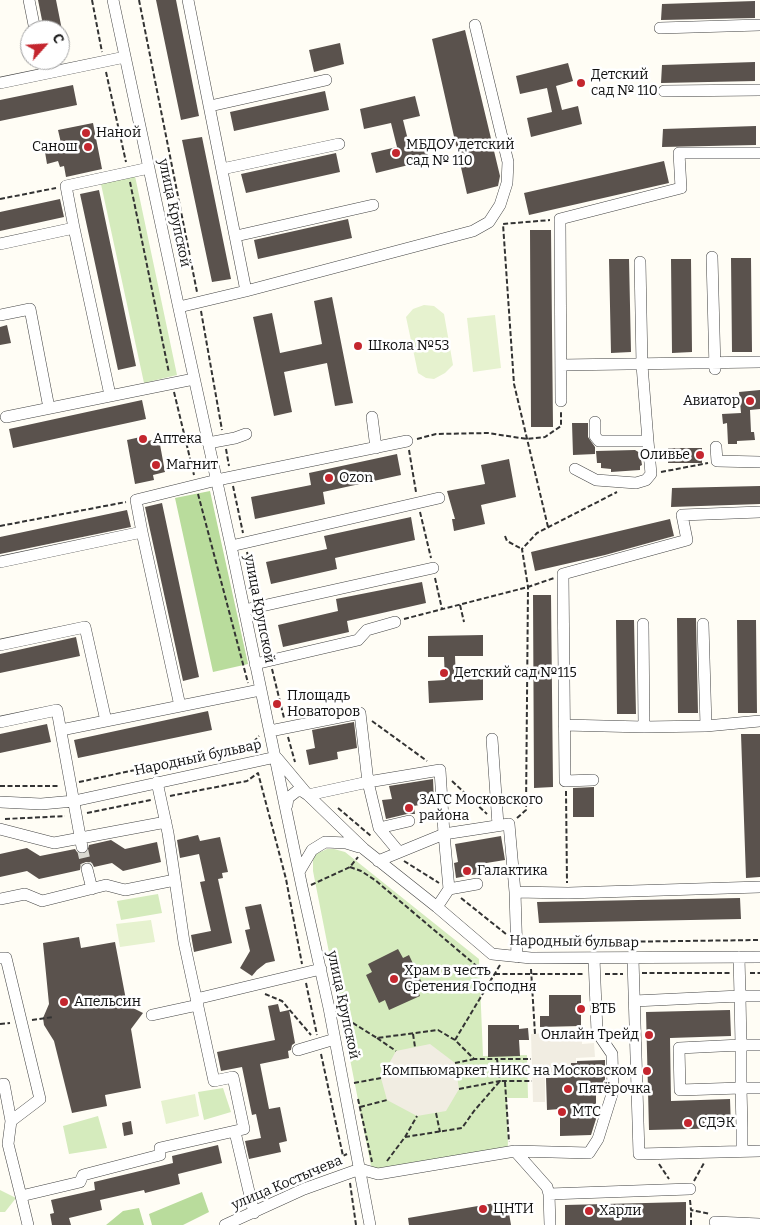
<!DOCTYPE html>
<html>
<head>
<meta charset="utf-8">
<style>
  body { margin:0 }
  #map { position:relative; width:760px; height:1225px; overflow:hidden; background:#fffdf5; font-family:Bitter,serif }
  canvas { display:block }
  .north { position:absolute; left:20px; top:20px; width:50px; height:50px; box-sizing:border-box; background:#fff; border:1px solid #a0a0a0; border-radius:50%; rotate:64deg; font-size:14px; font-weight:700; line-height:20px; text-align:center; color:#111 }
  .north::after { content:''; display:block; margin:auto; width:18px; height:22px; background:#c4262e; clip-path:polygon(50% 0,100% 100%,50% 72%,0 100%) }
</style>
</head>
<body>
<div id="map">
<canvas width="760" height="1225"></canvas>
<div class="north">С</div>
</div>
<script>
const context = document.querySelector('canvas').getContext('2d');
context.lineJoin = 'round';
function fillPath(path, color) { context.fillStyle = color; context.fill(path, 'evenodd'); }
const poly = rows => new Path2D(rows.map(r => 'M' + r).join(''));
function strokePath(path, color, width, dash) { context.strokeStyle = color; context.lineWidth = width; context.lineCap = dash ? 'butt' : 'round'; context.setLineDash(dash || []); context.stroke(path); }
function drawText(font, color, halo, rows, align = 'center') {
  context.font = font + ' Bitter,serif'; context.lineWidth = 5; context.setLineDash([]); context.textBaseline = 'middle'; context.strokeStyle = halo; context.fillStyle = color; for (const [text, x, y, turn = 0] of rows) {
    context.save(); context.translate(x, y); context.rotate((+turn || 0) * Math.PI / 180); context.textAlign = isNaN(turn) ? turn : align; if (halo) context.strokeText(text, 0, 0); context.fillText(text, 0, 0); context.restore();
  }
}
fillPath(poly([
  [135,176,177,375,144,383,101,184],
  [327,849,334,849,345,852,479,959,483,1056,527,1055,528,1098,507,1098,508,1150,372,1171,313,871,313,860,316,854],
  [158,894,162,913,121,920,117,901],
  [223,1088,231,1112,204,1120,198,1092],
  [98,1116,107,1148,69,1154,63,1126],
  [0,1190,16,1198,5,1212,0,1212]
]), '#d5ebbd');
fillPath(poly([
  [210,491,248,664,213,672,175,498],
  [202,1192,209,1212,183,1225,152,1225,149,1214],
  [139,1208,144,1225,106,1225,123,1211]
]), '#b9dc9c');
fillPath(poly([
  [424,305,434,306,444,314,453,365,445,373,434,379,426,378,418,373,406,317,413,309],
  [495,315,501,368,473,372,467,318],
  [151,920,155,942,120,947,116,924],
  [195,1094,199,1116,166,1124,161,1101]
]), '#e6f2cf');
fillPath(poly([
  [582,1031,582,1044,594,1043,595,1057,576,1058,576,1075,545,1077,545,1102,533,1102,531,1034],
  [430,1044,455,1063,459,1089,446,1111,417,1116,387,1100,381,1078,396,1051]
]), '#f1ede2');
fillPath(poly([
  [38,0,56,0,62,30,44,30],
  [156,0,176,0,199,116,181,120],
  [755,1,755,18,661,20,662,4],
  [465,30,500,176,498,186,467,194,432,39],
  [340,43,344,64,314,72,309,50],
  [755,62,755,81,661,83,662,65],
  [568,63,573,81,556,86,562,110,578,106,582,124,531,137,527,118,552,112,547,88,520,94,516,76],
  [73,85,77,105,0,121,0,100],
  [325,91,329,110,234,131,230,112],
  [415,96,420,116,403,120,409,144,424,140,429,160,376,173,371,153,397,147,391,123,364,129,360,109],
  [93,123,102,169,66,177,64,166,60,167,58,161,47,164,44,146,61,143,58,130],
  [756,126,756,145,662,147,663,129],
  [202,137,231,279,212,282,182,140],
  [336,153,340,172,246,193,241,174],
  [664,161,669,183,529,215,524,193],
  [99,190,136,366,118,370,80,194],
  [60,199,64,217,0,231,0,212],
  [348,219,352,238,258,259,254,240],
  [530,230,551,230,553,427,531,427],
  [731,258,751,258,752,352,732,352],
  [609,259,629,259,631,352,611,353],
  [671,259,691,259,692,352,672,353],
  [332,297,353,403,335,406,327,363,284,372,292,412,274,416,253,317,272,313,280,353,322,344,314,301],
  [7,325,11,343,0,345,0,327],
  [760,390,760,409,750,410,751,432,754,432,755,440,737,441,737,444,728,444,727,423,723,424,722,414,741,413,739,392],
  [142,400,146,419,13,448,9,429],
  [572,423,588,423,588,437,595,447,595,454,573,455],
  [145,436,147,441,159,439,165,472,153,475,154,480,135,484,127,440],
  [668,448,702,448,702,463,668,463],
  [635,450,640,453,642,465,640,466,640,470,611,472,611,469,601,468,601,463,597,463,596,451],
  [397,454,401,475,323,492,325,504,255,519,251,497,311,485,309,473],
  [509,459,516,497,481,505,485,524,454,531,452,519,455,519,447,491,485,484,481,465],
  [760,486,760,504,671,507,672,488],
  [162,503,199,677,183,681,145,507],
  [127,510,131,527,0,554,0,537],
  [411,517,415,540,335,558,337,569,271,584,266,562,327,549,324,536],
  [670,519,674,536,605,555,535,571,531,552],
  [422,582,426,603,347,621,349,632,283,647,278,625,338,611,336,599],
  [533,595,551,595,553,787,534,788],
  [677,618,696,618,698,713,678,713],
  [616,620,634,620,636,714,617,714],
  [737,620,756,620,757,713,738,713],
  [483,635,483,656,455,656,456,680,483,679,483,700,429,703,428,681,445,680,444,657,428,657,428,636],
  [76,637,80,656,0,673,0,654],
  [208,711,212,730,78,758,74,740],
  [354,722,357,748,337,752,338,759,309,765,306,750,315,748,312,730],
  [47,724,51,742,0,753,0,734],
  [741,734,760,734,760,877,746,878],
  [433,779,434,802,414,806,415,814,407,814,386,819,382,800,392,799,389,786],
  [594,787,594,817,573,817,573,788],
  [198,835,200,841,220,837,228,872,222,873,223,878,218,879,232,943,194,952,191,935,211,931,200,882,205,881,199,854,180,858,177,840],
  [501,836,505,860,480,864,482,873,456,878,454,863,458,862,455,844],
  [111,840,125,849,157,842,161,862,123,871,112,863,94,867,92,863,86,862,81,864,80,870,39,879,27,871,0,877,0,854,27,848,40,856,75,849,77,852,83,854,87,852,89,845],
  [740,898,741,919,539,923,537,902],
  [261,904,275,961,266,963,257,970,252,976,240,968,250,951,245,930,250,929,245,907],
  [79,937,81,948,115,942,127,1005,143,1013,131,1029,141,1088,105,1095,107,1106,72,1113,54,1041,44,1025,43,1018,49,1004,43,943],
  [398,949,403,958,409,955,422,983,416,986,420,996,389,1010,385,1000,379,1003,366,975,372,972,368,964],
  [549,995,581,995,581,1026,540,1027,540,1016,549,1016],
  [278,1004,280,1012,289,1010,295,1043,292,1045,291,1050,288,1051,289,1058,260,1064,269,1109,280,1107,287,1141,279,1143,281,1152,249,1159,245,1141,261,1138,256,1114,252,1115,242,1067,221,1071,217,1052,275,1040,268,1006],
  [730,1010,731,1036,670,1038,671,1101,730,1099,731,1128,649,1130,646,1012],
  [488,1025,519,1025,519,1029,528,1028,529,1040,519,1040,520,1056,488,1057],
  [605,1060,605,1090,596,1091,596,1119,591,1135,560,1136,560,1109,547,1110,546,1078,571,1077,571,1063,577,1063,577,1061],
  [131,1121,133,1134,124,1136,122,1123],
  [218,1145,222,1163,178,1174,180,1184,145,1193,144,1190,100,1200,102,1210,69,1218,71,1225,52,1225,50,1214,54,1213,51,1200,95,1190,94,1182,173,1163,172,1156],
  [507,1201,511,1225,409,1225,408,1218],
  [686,1202,686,1225,565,1225,565,1205]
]), '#5a524d');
strokePath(poly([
  [82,847,87,869]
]), '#dbdad3', 11, [11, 5.5]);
const minor = poly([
  [29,0,35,30],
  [113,0,181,318,231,546,302,887,329,1008,370,1225],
  [660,28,760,25],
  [42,60,45,73],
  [0,83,125,57],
  [664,91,760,90],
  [210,106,326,80],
  [222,169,339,144],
  [74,228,66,186,149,168],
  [236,236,373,205],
  [0,244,74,228,110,395],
  [712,257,715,369],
  [246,291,473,231,489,222,500,205,507,183,508,162,475,25],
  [179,307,246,291,188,0],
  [0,315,30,309,49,408],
  [561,365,760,362],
  [561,401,560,219,681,188,679,153,760,153],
  [6,417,194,379],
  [372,417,376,448],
  [595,422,595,436,599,441,648,441,642,365,640,262],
  [208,443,235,438,246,434],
  [716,447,717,461,760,462],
  [575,469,596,480,636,483,646,480,651,474,648,441],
  [142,532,180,706],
  [231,546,439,498],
  [0,562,142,532,136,500,217,480,407,441],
  [244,610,433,568],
  [643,624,644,727],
  [703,624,706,726],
  [0,645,85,627,106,721],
  [255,664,358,640,367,630,395,622],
  [0,722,57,710,82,847],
  [564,725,644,727,706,726,760,721],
  [61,730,260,690],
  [270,731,360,713,368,782,308,795,302,791,297,791,288,798,287,805],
  [492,739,498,825],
  [277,758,308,795,364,849,437,907,492,954,531,958,760,957],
  [593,780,565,781,563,574,687,540,682,515,760,512],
  [0,802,41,804,74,801,276,757],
  [379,828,409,821],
  [0,829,54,843,166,822],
  [399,852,379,828,368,782,440,770,444,834,509,824,515,892],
  [378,861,444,834,449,889,437,907],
  [87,869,92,889],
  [299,872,312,850,325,842,346,843,359,847],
  [449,889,477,884],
  [0,899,25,894,42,901,106,885,125,890,175,880,168,833,157,782],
  [517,957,515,892,568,893,760,887],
  [739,957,740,996,760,996],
  [0,958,6,958,40,1099,11,1121],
  [633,959,639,1154,760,1151],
  [196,999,321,969],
  [634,1001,740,996,741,1045,760,1045],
  [152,1015,198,1005],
  [298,1050,335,1039],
  [0,1085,4,1084,11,1121,8,1144,21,1196],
  [235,1132,254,1213],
  [515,1151,589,1153,598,1139,613,1091,612,1054,597,1032,594,958],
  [742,1151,742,1127,741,1088,741,1045,679,1048,680,1090,741,1088,760,1088],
  [360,1169,378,1174,515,1151,547,1187,549,1194,550,1225],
  [549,1194,690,1189],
  [715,1222,760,1224],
  [28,1225,21,1196,80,1182,83,1175,160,1155,160,1148,244,1129,233,1077,214,1081,184,942,175,880],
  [225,1225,304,1189,360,1169]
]);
strokePath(minor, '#444', 12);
strokePath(poly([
  [92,0,102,52],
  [139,0,197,292],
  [106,72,126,162],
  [130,182,169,373],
  [0,199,56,188],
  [201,311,222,430],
  [174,392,194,475],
  [417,439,436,434,488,433,527,439,545,437,561,426,561,412],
  [226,449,229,466],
  [409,450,416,492],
  [661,472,708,463],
  [233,486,243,533],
  [198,494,248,683],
  [420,512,431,558],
  [0,526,126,502],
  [548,527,514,384,503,224,550,220],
  [505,536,507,541,522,549],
  [247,552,257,596],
  [435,578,442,609],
  [460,605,464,622],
  [261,615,268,650],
  [404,619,528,587,554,578],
  [272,669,284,718],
  [372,721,427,761],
  [288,737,295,762],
  [452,781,487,814],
  [79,782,251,745,259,736],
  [0,786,60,786],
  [566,791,567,883],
  [170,796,247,781,258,773,286,879,302,964],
  [338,808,371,836],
  [87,813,151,800],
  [517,818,526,810,528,587,522,549,537,533,617,492],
  [5,819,65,816],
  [404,861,439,883],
  [350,867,361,871,375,880,492,979],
  [311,885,350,867,358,857],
  [461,898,506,934],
  [528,943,760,940],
  [531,969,535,1034],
  [642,973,730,973],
  [750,973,760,973],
  [495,974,585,974],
  [605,974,623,974],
  [306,983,317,1035],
  [265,994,282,1001,311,1035],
  [340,1015,377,1038,438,1030,455,1040,474,1059,497,1059],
  [32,1020,53,1017],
  [0,1024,10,1023],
  [413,1034,415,1047],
  [377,1038,396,1051],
  [455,1040,500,965],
  [321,1054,343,1156,347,1154],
  [455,1063,474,1059],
  [505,1082,509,1142],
  [354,1083,381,1078],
  [459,1089,500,1081,497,1059,531,1059],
  [358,1099,372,1162],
  [360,1107,387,1100],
  [436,1113,440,1132],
  [405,1137,417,1116],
  [387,1161,405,1137,462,1128,474,1111,500,1081,532,1081],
  [659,1164,669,1179],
  [694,1181,704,1163],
  [350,1183,356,1225],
  [690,1200,691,1210,710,1214],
  [691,1225,691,1210]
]), '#333', 2, [5, 2.5]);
strokePath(minor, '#fff', 11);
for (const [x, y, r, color] of [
  [581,83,5,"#c4262e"],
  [86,133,5,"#c4262e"],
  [88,147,5,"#c4262e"],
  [396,153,5,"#c4262e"],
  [358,346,5,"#c4262e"],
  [750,401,5,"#c4262e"],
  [143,439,5,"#c4262e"],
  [700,455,5,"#c4262e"],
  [156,465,5,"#c4262e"],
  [329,478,5,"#c4262e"],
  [444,673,5,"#c4262e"],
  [277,704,5,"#c4262e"],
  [409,808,5,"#c4262e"],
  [467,871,5,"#c4262e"],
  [394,979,5,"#c4262e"],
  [64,1002,5,"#c4262e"],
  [581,1009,5,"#c4262e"],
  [649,1035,5,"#c4262e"],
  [647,1071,5,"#c4262e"],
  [568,1089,5,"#c4262e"],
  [562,1112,5,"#c4262e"],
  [688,1123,5,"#c4262e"],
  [483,1209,5,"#c4262e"],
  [589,1211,5,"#c4262e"]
]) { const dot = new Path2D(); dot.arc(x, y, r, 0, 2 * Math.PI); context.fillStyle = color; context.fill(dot); strokePath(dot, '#fff', 2); }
drawText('14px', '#111', '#fff', [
  ["Детский",591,75],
  ["сад № 110",591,91],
  ["Наной",96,133],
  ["МБДОУ детский",406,145],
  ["сад № 110",406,161],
  ["Санош",78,147,"right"],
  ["Школа №53",368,346],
  ["Авиатор",740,401,"right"],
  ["Аптека",153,439],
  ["Оливье",690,455,"right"],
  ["Магнит",166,465],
  ["Ozon",339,478],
  ["Детский сад №115",454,673],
  ["Площадь",287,696],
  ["Новаторов",287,712],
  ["ЗАГС Московского",419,800],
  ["района",419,816],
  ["Галактика",477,871],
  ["Храм в честь",404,971],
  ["Сретения Господня",404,987],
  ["Апельсин",74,1002],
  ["ВТБ",591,1009],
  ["Онлайн Трейд",639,1035,"right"],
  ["Компьюмаркет НИКС на Московском",637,1071,"right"],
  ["Пятёрочка",578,1089],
  ["МТС",572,1112],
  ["СДЭК",698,1123],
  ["ЦНТИ",493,1209],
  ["Харли",599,1211]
], 'left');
drawText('14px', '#111', '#fff', [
  ["улица Крупской",174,213,78],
  ["улица Крупской",259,609,79],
  ["Народный бульвар",198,758,-12],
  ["Народный бульвар",574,942,1],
  ["улица Крупской",343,1005,78],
  ["улица Костычева",287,1183,-23]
]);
</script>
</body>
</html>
